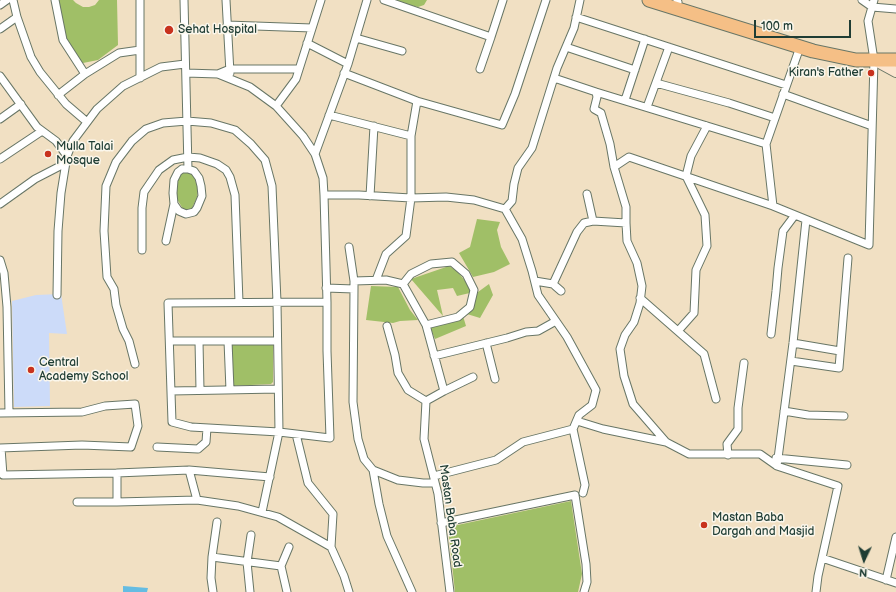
<!DOCTYPE html>
<html>
<head>
<meta charset="utf-8">
<style>
  body { margin:0 }
  #map { position:relative; width:896px; height:592px; overflow:hidden; background:#f1e0c3; font-family:"Balsamiq Sans",sans-serif }
  canvas { display:block }
  .north { position:absolute; left:844px; top:540px; width:40px; height:40px; -webkit-text-stroke:3px #fbf7ec; paint-order:stroke; rotate:184deg; font-size:11px; font-weight:700; line-height:16px; text-align:center; color:#1f3d34 }
  .north::after { content:''; display:block; margin:auto; width:14px; height:18px; background:#1f3d34; clip-path:polygon(50% 0,100% 100%,50% 72%,0 100%) }
  .scale { position:absolute; left:754px; top:20px; width:97px; height:18px; box-sizing:border-box; border:2px solid #1f3d34; border-top:0; padding-left:5px; font-size:12px; line-height:14px; white-space:nowrap; color:#1f3d34; -webkit-text-stroke:3px #fbf7ec; paint-order:stroke }
</style>
</head>
<body>
<div id="map">
<canvas width="896" height="592"></canvas>
<div class="north">N</div>
<div class="scale">100 m</div>
</div>
<script>
const context = document.querySelector('canvas').getContext('2d');
context.lineJoin = 'round';
function fillPath(path, color) { context.fillStyle = color; context.fill(path, 'evenodd'); }
const poly = rows => new Path2D(rows.map(r => 'M' + r).join(''));
function strokePath(path, color, width, dash) { context.strokeStyle = color; context.lineWidth = width; context.lineCap = dash ? 'butt' : 'round'; context.setLineDash(dash || []); context.stroke(path); }
function drawText(font, color, halo, rows, align = 'center') {
  context.font = font + ' "Balsamiq Sans",sans-serif'; context.lineWidth = 3; context.setLineDash([]); context.textBaseline = 'middle'; context.strokeStyle = halo; context.fillStyle = color; for (const [text, x, y, turn = 0] of rows) {
    context.save(); context.translate(x, y); context.rotate((+turn || 0) * Math.PI / 180); context.textAlign = isNaN(turn) ? turn : align; if (halo) context.strokeText(text, 0, 0); context.fillText(text, 0, 0); context.restore();
  }
}
fillPath(poly([
  [61,294,67,334,49,333,50,406,14,407,12,301,36,295]
]), '#ccdbf9');
fillPath(poly([
  [57,0,73,0,76,3,83,7,89,7,95,5,99,0,117,0,118,45,98,60,83,63,73,54,66,43],
  [390,0,427,0,424,5,418,7],
  [188,169,193,173,198,189,197,197,193,206,191,209,183,209,177,199,175,189,177,180,181,172],
  [477,219,500,222,497,230,501,247,510,264,494,272,473,277,459,253,470,247],
  [449,266,457,271,474,292,457,296,453,288,437,290,443,316,411,279],
  [489,284,493,295,480,318,467,314,478,292],
  [371,286,398,287,410,310,418,320,400,321,393,323,366,320],
  [463,316,466,326,435,339,430,327],
  [231,343,273,345,273,382,271,384,230,386],
  [571,501,582,574,578,592,455,592,448,527]
]), '#a0bf67');
fillPath(poly([
  [123,586,148,588,147,592,123,592]
]), '#65bce2');
const street = poly([
  [55,0,63,40,85,74],
  [184,0,188,169],
  [226,0,230,73],
  [384,0,491,37,480,69],
  [677,0,678,2],
  [862,0,872,7,896,9],
  [0,5,7,0],
  [17,17,31,57,40,72,66,104,87,122],
  [576,17,786,85],
  [227,25,312,28],
  [0,29,17,17,13,0],
  [491,37,503,0],
  [356,38,402,51],
  [307,43,348,64],
  [566,47,635,70],
  [186,73,218,74,250,87,276,106,303,136,315,154,323,178,324,195,327,302,327,351,330,438,279,432,191,427,172,422,168,303,327,302],
  [344,73,417,101,411,136],
  [218,74,230,69,299,69],
  [0,76,37,127,56,141,67,156],
  [140,78,140,0],
  [656,83,729,103,775,118],
  [596,92,766,144],
  [783,94,872,126],
  [58,95,85,74,119,53,140,50],
  [625,100,645,39],
  [417,101,502,125,515,94,546,0],
  [276,106,296,79,321,0],
  [647,107,669,47],
  [329,115,411,136,411,198,406,236,386,254,376,280],
  [0,119,21,104],
  [315,154,348,64,367,0],
  [0,159,42,131],
  [614,167,629,157,773,206,766,144,800,47],
  [182,169,188,169,194,171,199,178,201,186,202,196,197,208,194,212,186,214,179,211,174,204,173,193,174,180,178,172,182,169],
  [587,194,593,221],
  [324,195,359,195,411,198,446,197,474,200,505,209,522,239,532,271,538,295,567,337,596,390,592,405,579,415,573,429,523,442,496,460,434,476],
  [370,196,374,126],
  [0,204,35,179,66,163],
  [773,206,869,245,874,60,868,21,874,0],
  [505,209,512,201,514,184,518,168,532,148,557,68,574,28,580,0],
  [626,223,627,241,637,263,642,286,640,303,634,322,625,335,620,349,624,376,633,404,666,442,689,454,760,454,777,466,838,486,818,576,816,592],
  [166,241,174,204],
  [349,247,354,281],
  [142,250,142,208,144,192,159,170,173,160,188,157,200,158,217,164,226,170,230,177,235,195,239,302],
  [0,260,4,273,7,307,9,413],
  [535,281,553,284,561,291],
  [403,284,411,274,431,264,452,262,466,274,474,290,470,307,458,317,426,325],
  [553,284,577,232,584,223,593,221,626,223,626,207,614,167,610,144,601,113,594,109,597,97,596,92,554,78],
  [326,288,354,289,354,281,386,280,403,284,426,325,444,391,426,401,424,439,438,494,450,592],
  [354,289,353,402,358,439,364,459,373,470,398,480,423,483,435,483],
  [57,295,58,231,61,193,67,156,73,141,97,109,123,86,161,67,185,64],
  [640,298,704,354,716,399],
  [387,326,395,355,398,373,408,390,426,401],
  [678,331,694,313,696,270,707,246,705,215,686,176,691,156,707,126],
  [771,334,776,291,778,268,783,231,795,215],
  [170,341,277,341],
  [199,341,200,390],
  [228,341,230,390],
  [486,343,495,379],
  [793,343,840,351],
  [434,356,507,338,526,332,538,331,556,321],
  [791,361,839,368,848,258],
  [135,364,129,341,123,329,116,305,114,289,107,277,104,231,106,186,116,162,132,141,146,129,163,123,187,121,211,123,235,130,251,144,265,160,272,186,277,302,279,432,262,512],
  [171,391,278,389],
  [444,391,473,377],
  [784,411,808,415,844,416],
  [0,413,82,412,105,406,135,404,138,426,131,447,82,445,0,448],
  [577,421,603,429,666,442],
  [573,429,585,485,583,493],
  [296,434,308,483,333,514,331,547],
  [157,447,198,449,206,442,207,428],
  [1,448,3,475,117,473,117,502,77,502],
  [728,455,727,444,738,429,738,408,744,363],
  [776,458,847,465],
  [777,466,793,343,806,220],
  [189,470,270,477],
  [373,470,379,504,387,536,412,592],
  [117,473,189,470,197,500],
  [117,502,197,500,238,506,278,517,331,547,344,576,349,592],
  [441,523,575,495,586,564,587,582,584,592],
  [212,557,281,566,287,592],
  [822,558,896,583],
  [281,566,289,547],
  [886,580,896,537],
  [213,592,211,578,212,557,217,522],
  [250,592,247,562,251,535]
]);
const secondary = poly([
  [874,60,896,72]
]);
const highway = poly([
  [649,0,813,51,856,60,896,60]
]);
strokePath(street, '#687666', 9);
strokePath(secondary, '#687666', 12);
strokePath(highway, '#687666', 15);
strokePath(street, '#fff', 7);
strokePath(secondary, '#fbe5cf', 10);
strokePath(highway, '#f5bf86', 13);
for (const [x, y, r, color] of [
  [169,30,5,"#c8321e"],
  [871,73,4,"#c8321e"],
  [48,154,4,"#c8321e"],
  [31,370,4,"#c8321e"],
  [704,525,4,"#c8321e"]
]) { const dot = new Path2D(); dot.arc(x, y, r, 0, 2 * Math.PI); context.fillStyle = color; context.fill(dot); strokePath(dot, '#fbf7ec', 1.5); }
drawText('12px', '#1f3d34', '#fbf7ec', [
  ["Sehat Hospital",178,30],
  ["Kiran's Father",863,73,"right"],
  ["Mulla Talai",56,147],
  ["Mosque",56,161],
  ["Central",39,363],
  ["Academy School",39,377],
  ["Mastan Baba",712,518],
  ["Dargah and Masjid",712,532]
], 'left');
drawText('12px', '#1f3d34', '#fbf7ec', [
  ["Mastan Baba Road",450,516,82]
]);
</script>
</body>
</html>
